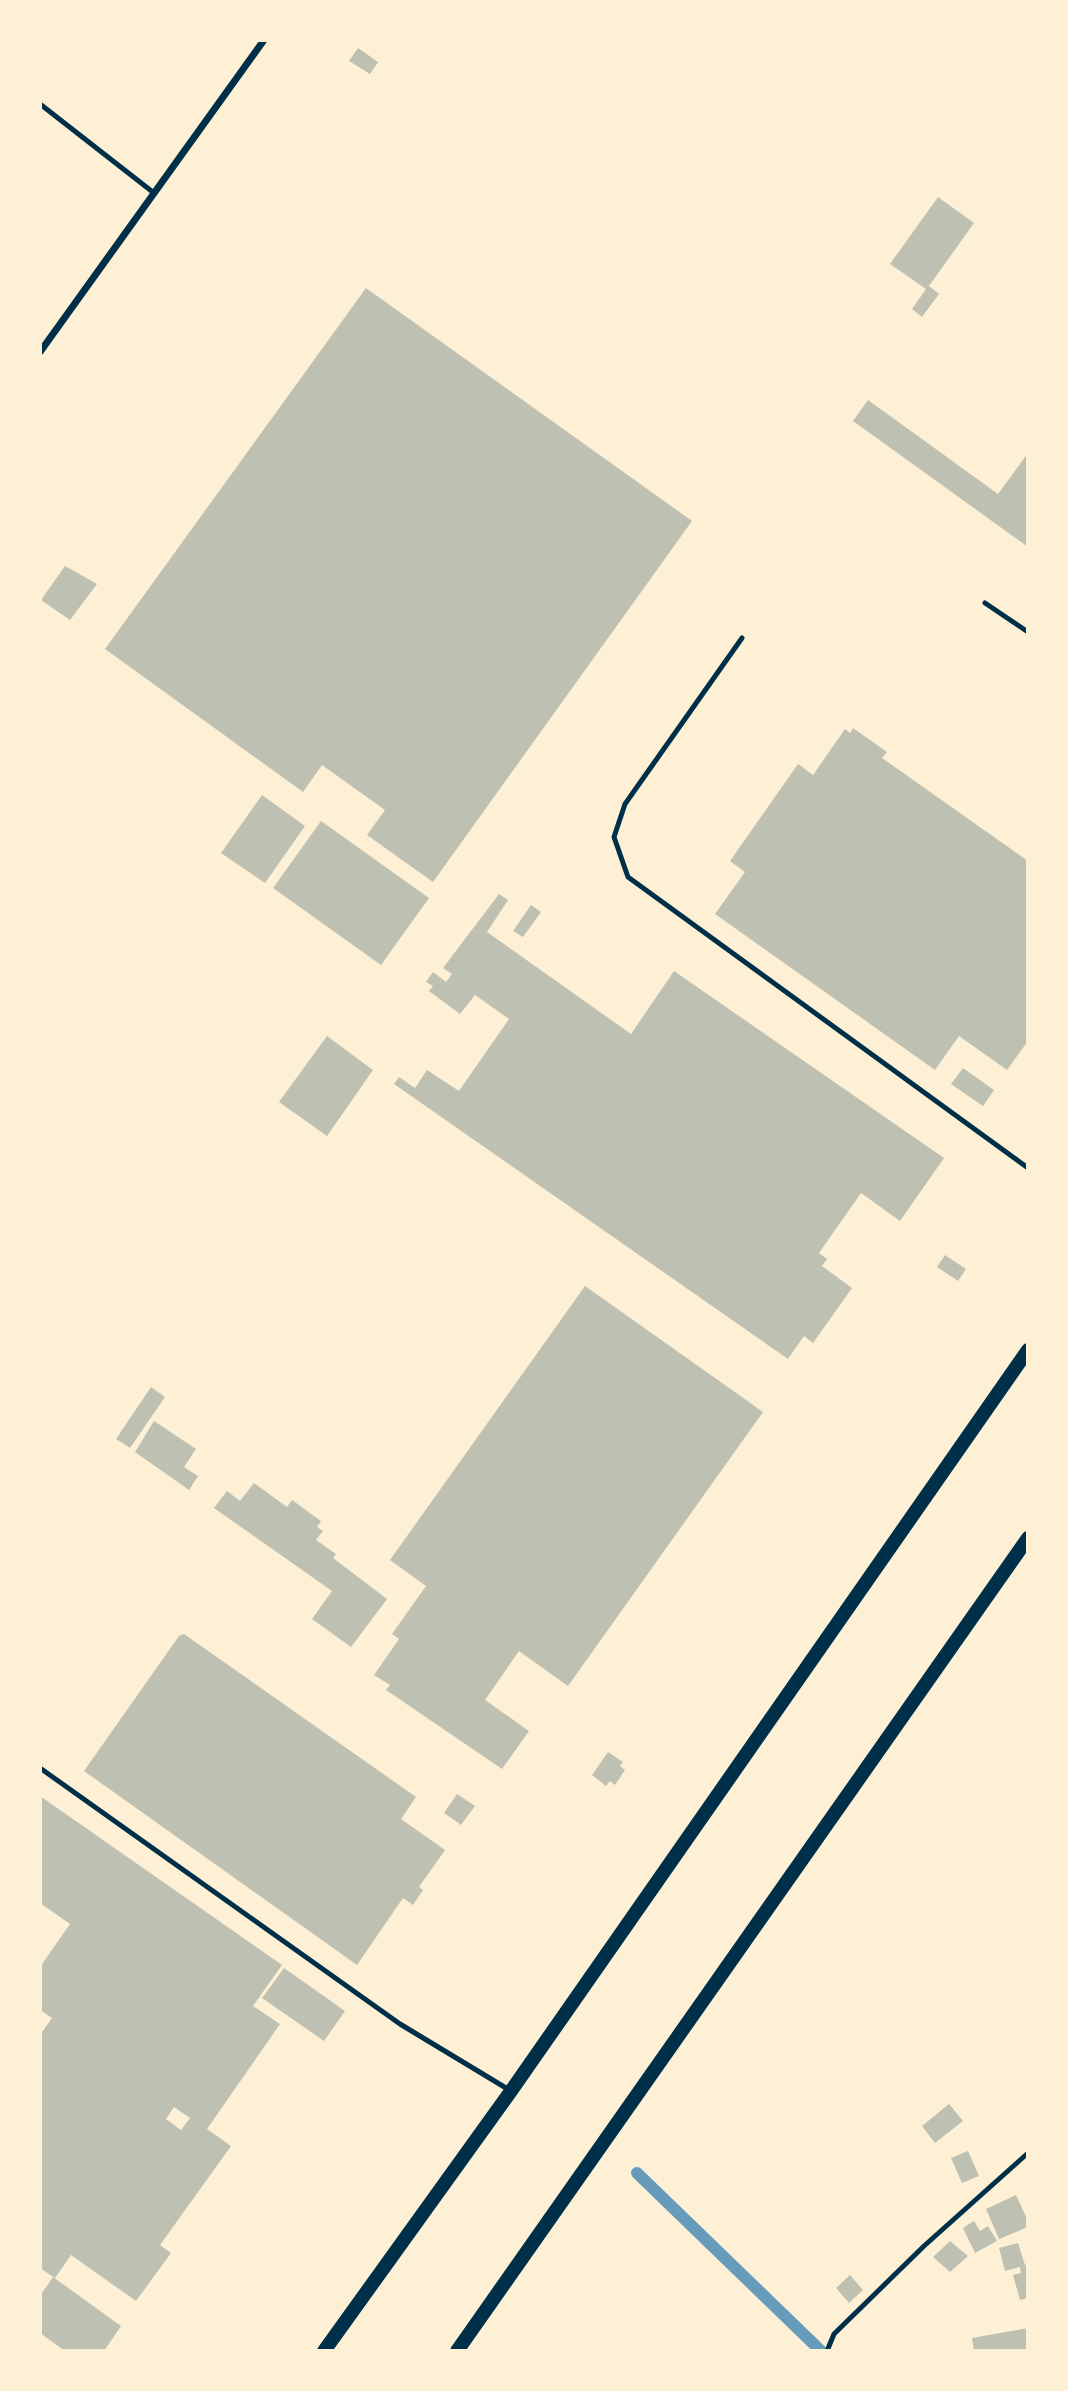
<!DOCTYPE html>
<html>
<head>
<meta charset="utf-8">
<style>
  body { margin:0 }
  #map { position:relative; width:1068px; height:2391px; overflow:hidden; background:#fdf0d5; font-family:Signika,sans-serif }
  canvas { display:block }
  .frame { position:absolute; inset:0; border:42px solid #fdf0d5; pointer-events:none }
</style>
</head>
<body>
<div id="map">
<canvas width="1068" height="2391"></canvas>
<div class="frame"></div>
</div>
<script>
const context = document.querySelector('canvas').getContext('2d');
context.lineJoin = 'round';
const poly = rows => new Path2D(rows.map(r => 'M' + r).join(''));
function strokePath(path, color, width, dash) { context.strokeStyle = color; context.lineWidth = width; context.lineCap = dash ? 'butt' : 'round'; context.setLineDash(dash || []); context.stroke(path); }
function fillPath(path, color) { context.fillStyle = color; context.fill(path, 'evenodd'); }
strokePath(poly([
  [637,2173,821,2351]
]), '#669bbc', 12);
fillPath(poly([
  [358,48,378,62,370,74,349,61],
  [938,197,974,223,929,286,939,294,922,317,912,309,926,289,890,264],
  [366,288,692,521,433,882,367,835,385,810,322,765,303,792,105,649],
  [868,400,998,494,1028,453,1028,547,853,421],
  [65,566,97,584,70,620,41,600],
  [853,728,887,752,882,758,1028,861,1028,1041,1007,1070,959,1036,935,1070,715,914,745,872,730,861,798,764,813,775,845,729,850,733],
  [262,795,305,826,265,883,221,853],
  [321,821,429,898,381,965,273,888],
  [499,894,508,900,487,932,631,1034,674,971,944,1158,900,1221,861,1193,819,1253,827,1259,822,1266,852,1288,813,1343,804,1336,788,1359,394,1084,399,1077,415,1088,427,1070,459,1091,509,1019,475,995,460,1014,429,991,433,986,426,982,433,972,446,982,452,974,443,968],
  [531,905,541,912,523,937,513,931],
  [327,1036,373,1070,327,1136,279,1102],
  [963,1068,994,1090,983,1106,951,1084],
  [945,1255,966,1269,958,1281,937,1267],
  [585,1286,763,1412,568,1686,519,1651,485,1700,529,1731,502,1769,386,1690,390,1685,374,1675,399,1639,392,1634,426,1586,390,1560],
  [151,1387,165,1397,130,1448,116,1439],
  [154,1421,196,1449,184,1467,198,1476,189,1490,135,1452],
  [254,1483,287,1507,292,1500,321,1521,317,1527,323,1531,316,1540,336,1554,333,1558,387,1599,351,1647,312,1619,332,1591,214,1508,227,1491,240,1501],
  [184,1634,416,1797,401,1819,445,1850,419,1887,423,1890,413,1905,403,1898,357,1965,84,1771,179,1636],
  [608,1752,623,1762,620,1766,625,1770,615,1785,610,1781,606,1786,592,1775],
  [457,1794,475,1806,461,1825,444,1813],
  [40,1796,282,1965,253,2006,280,2024,207,2129,231,2146,160,2245,171,2253,136,2301,71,2255,55,2278,40,2268,40,2035,52,2018,40,2010,40,1967,70,1924,40,1903],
  [174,2107,190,2118,181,2130,166,2119],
  [284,1968,345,2011,324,2041,262,1998],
  [949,2104,963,2121,935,2143,922,2126],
  [968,2151,979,2176,962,2183,951,2158],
  [1016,2195,1028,2221,1028,2227,999,2239,986,2209],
  [974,2221,980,2231,988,2226,997,2241,975,2253,963,2228],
  [950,2241,968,2256,950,2272,933,2257],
  [1018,2243,1025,2265,1028,2264,1028,2298,1020,2300,1013,2275,1021,2273,1020,2267,1005,2271,999,2248],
  [850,2275,863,2290,849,2303,836,2288],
  [53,2277,121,2326,104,2351,65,2351,40,2333,40,2296],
  [1028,2328,1028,2351,974,2351,972,2338]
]), '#bec0b2');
strokePath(poly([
  [40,104,154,193],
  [985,603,1028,632],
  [742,638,625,804,614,837,628,877,1028,1168],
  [40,1768,400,2024,511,2091],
  [827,2351,834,2334,924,2246,1028,2153]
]), '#003049', 5);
strokePath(poly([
  [40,352,264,40]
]), '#003049', 7);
strokePath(poly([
  [324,2351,511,2091,1028,1350],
  [457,2351,1028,1538]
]), '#003049', 14);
</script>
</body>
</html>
